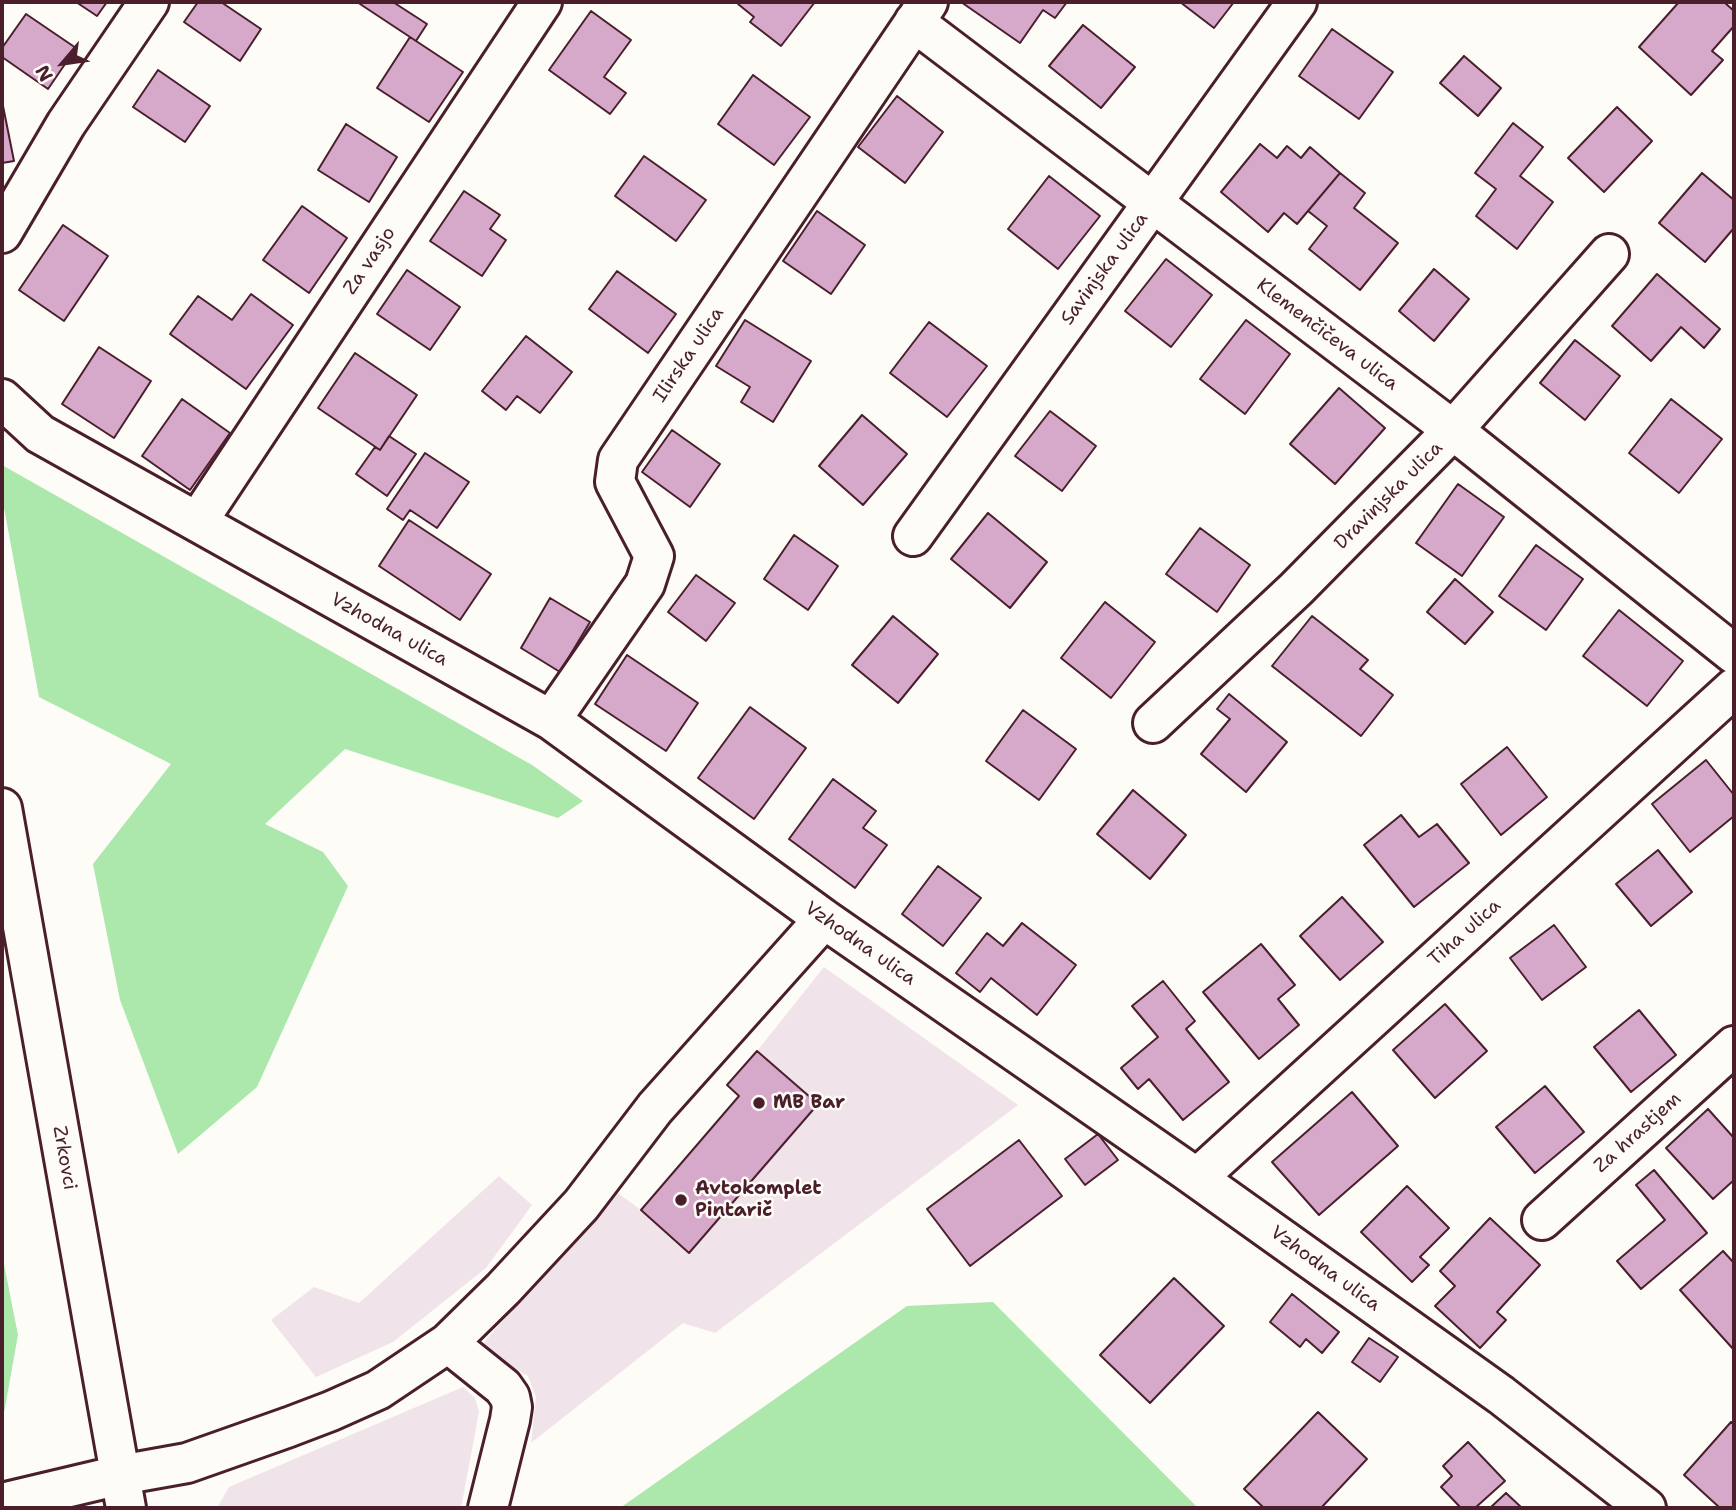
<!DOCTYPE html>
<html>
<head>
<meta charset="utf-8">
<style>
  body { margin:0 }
  #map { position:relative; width:1736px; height:1510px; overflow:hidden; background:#fdfcf7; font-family:"Shantell Sans",sans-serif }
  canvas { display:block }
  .frame { position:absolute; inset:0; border:4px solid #4a1f2b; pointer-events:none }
  .north { position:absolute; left:28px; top:28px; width:70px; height:70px; -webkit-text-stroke:5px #fdfcf7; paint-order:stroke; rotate:241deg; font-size:19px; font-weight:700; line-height:28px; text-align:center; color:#4a1f2b }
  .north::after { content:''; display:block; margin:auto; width:24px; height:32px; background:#4a1f2b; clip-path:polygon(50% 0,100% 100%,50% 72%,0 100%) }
</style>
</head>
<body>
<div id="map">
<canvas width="1736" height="1510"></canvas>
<div class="frame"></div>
<div class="north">N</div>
</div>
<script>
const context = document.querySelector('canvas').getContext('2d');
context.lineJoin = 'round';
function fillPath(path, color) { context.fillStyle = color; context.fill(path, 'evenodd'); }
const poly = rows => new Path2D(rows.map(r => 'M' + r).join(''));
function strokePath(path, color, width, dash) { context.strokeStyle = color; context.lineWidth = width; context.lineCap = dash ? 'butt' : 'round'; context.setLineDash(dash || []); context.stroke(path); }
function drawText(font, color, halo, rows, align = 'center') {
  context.font = font + ' "Shantell Sans",sans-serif'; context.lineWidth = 5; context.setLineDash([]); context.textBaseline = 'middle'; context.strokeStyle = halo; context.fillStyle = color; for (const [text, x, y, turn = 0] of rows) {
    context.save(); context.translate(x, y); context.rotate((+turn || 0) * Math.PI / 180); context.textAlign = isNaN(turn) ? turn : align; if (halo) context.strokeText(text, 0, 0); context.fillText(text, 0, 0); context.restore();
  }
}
fillPath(poly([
  [824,967,1018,1105,715,1333,683,1323,531,1443,536,1397,528,1376,479,1348,615,1191,641,1210,689,1252,818,1104,757,1051],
  [499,1176,532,1205,486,1268,393,1342,316,1377,271,1320,314,1287,359,1303],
  [463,1387,475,1398,479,1412,461,1508,217,1508,229,1487]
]), '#f1e3ea');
fillPath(poly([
  [2,465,532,765,583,801,558,818,345,749,265,824,323,852,348,886,257,1087,178,1154,120,1000,93,864,171,764,39,697,2,497],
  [2,1254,18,1335,2,1424],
  [993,1302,1198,1508,620,1508,907,1306]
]), '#ace7ac');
const building = poly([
  [76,2,107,2,97,16,76,2],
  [198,2,221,2,261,29,240,61,184,22,198,2],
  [357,2,393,2,427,24,416,41,357,2],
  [740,2,815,2,781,46,750,22,754,17,738,4,740,2],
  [961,2,1067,2,1055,18,1043,10,1020,43,961,2],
  [1180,2,1234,2,1214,28,1180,2],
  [1679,2,1724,2,1734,11,1734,26,1712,51,1723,60,1691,95,1639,47,1679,2],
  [591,11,631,40,604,77,626,93,610,114,549,70,591,11],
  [26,14,76,48,48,89,2,57,2,48,26,14],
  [1083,25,1135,67,1101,108,1049,66,1083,25],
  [1332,29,1393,72,1359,119,1299,76,1332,29],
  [410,37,463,72,429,122,377,88,410,37],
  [1464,56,1501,88,1478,116,1440,83,1464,56],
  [158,70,210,106,185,142,133,107,158,70],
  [753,75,810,117,774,165,718,124,753,75],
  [897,96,943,132,905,183,858,147,897,96],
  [2,106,3,106,14,161,2,163,2,106],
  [1617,107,1652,141,1604,192,1568,158,1617,107],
  [1513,123,1543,147,1520,176,1553,202,1517,249,1476,216,1496,189,1475,173,1513,123],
  [346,124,397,157,369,202,318,170,346,124],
  [1260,144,1277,158,1287,146,1301,158,1310,147,1340,173,1297,224,1284,213,1268,232,1221,192,1260,144],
  [644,156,706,200,676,241,615,196,644,156],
  [1340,173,1365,193,1354,208,1398,243,1360,290,1309,249,1327,226,1308,211,1340,173],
  [1702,173,1734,200,1734,228,1705,262,1659,223,1702,173],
  [1049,176,1100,216,1058,269,1008,229,1049,176],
  [464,191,500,215,490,229,506,240,482,276,430,241,464,191],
  [302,206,347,238,309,293,263,260,302,206],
  [817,211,865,245,831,294,783,261,817,211],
  [63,225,108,256,64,321,19,290,63,225],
  [1166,259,1212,295,1171,347,1125,311,1166,259],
  [1434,269,1469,299,1434,341,1399,311,1434,269],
  [407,270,460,307,430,350,377,314,407,270],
  [617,271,676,314,648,353,589,309,617,271],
  [1657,274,1720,329,1704,348,1681,327,1651,361,1612,326,1657,274],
  [251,294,293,325,246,389,170,334,198,296,232,320,251,294],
  [745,320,811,361,773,422,741,402,750,387,716,366,745,320],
  [1246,320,1290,354,1245,414,1200,379,1246,320],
  [929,322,987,366,947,417,890,373,929,322],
  [526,336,572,372,540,413,517,396,506,410,482,391,526,336],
  [1575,340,1620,376,1585,420,1540,383,1575,340],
  [99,347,151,381,114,438,62,404,99,347],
  [355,353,417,395,380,450,318,408,355,353],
  [1339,388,1385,428,1335,484,1290,444,1339,388],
  [182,399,230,433,190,490,142,456,182,399],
  [1671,399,1722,439,1679,493,1629,453,1671,399],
  [1050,411,1096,446,1062,491,1015,456,1050,411],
  [862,415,907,454,863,505,819,466,862,415],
  [672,430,720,464,690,507,642,472,672,430],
  [389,436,416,454,387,496,356,474,375,447,380,450,389,436],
  [425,453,469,482,437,528,410,510,403,520,387,509,425,453],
  [1458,484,1504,517,1462,576,1416,543,1458,484],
  [988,513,1047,562,1010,608,951,559,988,513],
  [409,520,491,574,460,620,379,566,409,520],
  [1200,528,1250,565,1217,612,1166,574,1200,528],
  [794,535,838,566,808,610,764,579,794,535],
  [1536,545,1583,579,1546,630,1499,596,1536,545],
  [696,575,735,603,706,641,668,612,696,575],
  [1455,579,1493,612,1465,644,1427,612,1455,579],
  [550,598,590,622,560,672,521,648,550,598],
  [1105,602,1155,642,1111,698,1061,658,1105,602],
  [1619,610,1683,661,1647,706,1583,656,1619,610],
  [893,616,938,654,898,703,852,665,893,616],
  [1312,616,1368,660,1360,669,1393,695,1361,736,1272,666,1312,616],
  [627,655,698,703,666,751,595,704,627,655],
  [1229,694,1287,742,1246,792,1201,754,1230,719,1217,709,1229,694],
  [750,707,806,748,754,819,698,778,750,707],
  [1023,710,1076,749,1039,800,986,761,1023,710],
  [1507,747,1547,797,1501,835,1461,784,1507,747],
  [1706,760,1734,795,1734,816,1690,852,1652,804,1706,760],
  [833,779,876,811,863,828,887,845,855,888,789,839,833,779],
  [1133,790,1186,835,1150,879,1097,834,1133,790],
  [1401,815,1419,837,1437,824,1469,863,1414,907,1364,845,1401,815],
  [1658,850,1692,892,1651,926,1616,884,1658,850],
  [938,866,981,898,943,946,902,914,938,866],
  [1342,897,1383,942,1340,980,1300,936,1342,897],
  [1022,923,1076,965,1037,1015,991,978,980,992,956,973,987,933,1003,946,1022,923],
  [1554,925,1586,967,1542,1000,1510,958,1554,925],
  [1261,944,1295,985,1278,999,1299,1025,1259,1059,1203,992,1261,944],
  [1163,981,1195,1021,1186,1029,1229,1082,1183,1120,1149,1079,1138,1089,1121,1068,1158,1037,1132,1006,1163,981],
  [1445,1004,1487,1051,1435,1098,1393,1050,1445,1004],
  [1639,1010,1676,1055,1631,1092,1594,1047,1639,1010],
  [757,1051,818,1104,689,1253,641,1210,739,1096,727,1085,757,1051],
  [1545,1086,1584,1132,1535,1173,1496,1127,1545,1086],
  [1352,1092,1398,1146,1319,1215,1272,1162,1352,1092],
  [1708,1109,1734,1138,1734,1180,1713,1199,1666,1148,1708,1109],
  [1098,1134,1118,1160,1085,1185,1065,1159,1098,1134],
  [1019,1140,1062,1196,970,1266,927,1209,1019,1140],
  [1654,1170,1707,1233,1641,1289,1617,1261,1665,1220,1636,1185,1654,1170],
  [1407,1186,1449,1228,1420,1257,1429,1265,1412,1282,1361,1232,1407,1186],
  [1490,1218,1540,1265,1497,1312,1506,1320,1480,1348,1435,1306,1455,1286,1440,1271,1490,1218],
  [1723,1251,1734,1263,1734,1350,1680,1290,1723,1251],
  [1174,1278,1224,1326,1150,1403,1100,1355,1174,1278],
  [1292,1294,1339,1332,1322,1353,1306,1339,1300,1347,1270,1322,1292,1294],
  [1369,1338,1398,1357,1380,1382,1352,1362,1369,1338],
  [1318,1412,1367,1459,1321,1508,1264,1508,1244,1489,1318,1412],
  [1731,1422,1734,1425,1734,1508,1720,1508,1684,1475,1731,1422],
  [1468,1442,1505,1481,1475,1508,1461,1508,1441,1487,1452,1476,1443,1466,1468,1442],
  [1506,1493,1522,1508,1490,1508,1506,1493]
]);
fillPath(building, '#d6a9cb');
strokePath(building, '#4a1f2b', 2);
const minor = poly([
  [914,22,1453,430,1734,654],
  [2,233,66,124,149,2],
  [2,399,40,434,551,720,824,919,1187,1171,1501,1395,1646,1508],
  [198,521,542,2],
  [913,536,1297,2],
  [551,720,645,584,654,556,615,482,618,460,928,2],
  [1153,723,1296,589,1453,430,1609,254],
  [2,808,126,1508],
  [1197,1178,1734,688],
  [1542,1220,1734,1046],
  [448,1343,503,1387,510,1397,512,1407,510,1420,488,1508],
  [2,1503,120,1475,187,1463,289,1427,331,1411,378,1390,448,1343,503,1289,581,1205,655,1108,824,919]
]);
strokePath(minor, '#4a1f2b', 44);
strokePath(minor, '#fdfcf7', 38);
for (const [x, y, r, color] of [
  [759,1103,7,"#4a1f2b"],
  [681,1200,7,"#4a1f2b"]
]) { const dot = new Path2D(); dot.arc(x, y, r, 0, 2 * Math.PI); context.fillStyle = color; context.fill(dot); strokePath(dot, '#fdfcf7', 2.5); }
drawText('19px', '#4a1f2b', '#fdfcf7', [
  ["Za vasjo",370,261,-56],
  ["Savinjska ulica",1105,269,-54],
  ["Klemenčičeva ulica",1327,335,37],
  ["Ilirska ulica",689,355,-56],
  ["Dravinjska ulica",1389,496,-45],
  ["Vzhodna ulica",389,630,29],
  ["Tiha ulica",1465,933,-42],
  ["Vzhodna ulica",860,944,35],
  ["Za hrastjem",1638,1133,-42],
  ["Zrkovci",64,1158,80],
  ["Vzhodna ulica",1325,1269,36]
]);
drawText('bold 19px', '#4a1f2b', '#fdfcf7', [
  ["MB Bar",773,1103],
  ["Avtokomplet",695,1189],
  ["Pintarič",695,1211]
], 'left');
</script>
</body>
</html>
